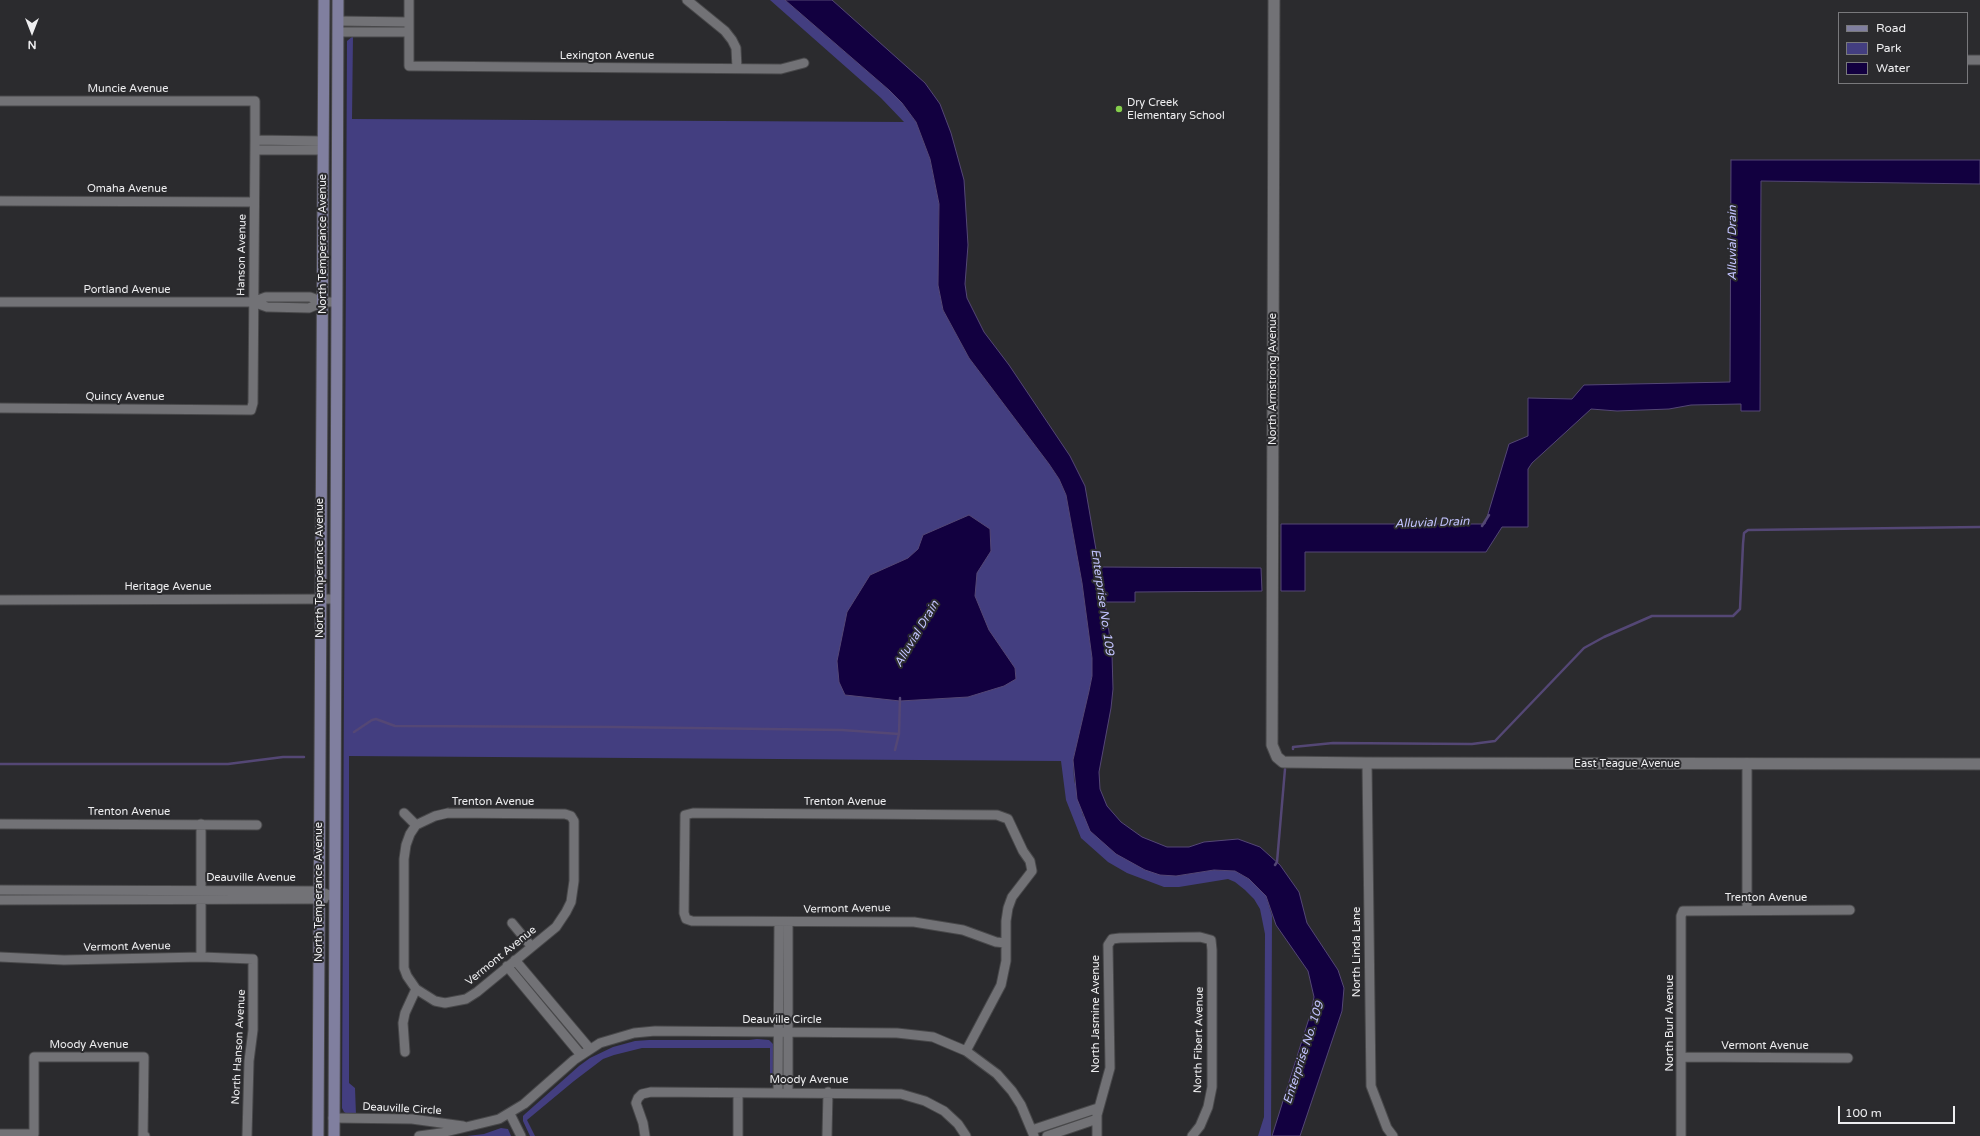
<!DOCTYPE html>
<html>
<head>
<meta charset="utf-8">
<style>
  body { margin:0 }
  #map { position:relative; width:1980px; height:1136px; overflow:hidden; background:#2b2b2e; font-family:"Varela Round",sans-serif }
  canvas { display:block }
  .legend { position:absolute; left:1838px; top:12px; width:130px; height:72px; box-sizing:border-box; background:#2b2b2e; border:1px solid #79797c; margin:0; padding:5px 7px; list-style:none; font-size:12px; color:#eeeef0 }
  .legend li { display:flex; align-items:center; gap:8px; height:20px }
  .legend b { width:20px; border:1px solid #79797c }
  .north { position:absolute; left:12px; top:12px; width:40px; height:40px; -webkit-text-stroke:3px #2b2b2e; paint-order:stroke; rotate:180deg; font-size:11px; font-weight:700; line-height:16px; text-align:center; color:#eeeef0 }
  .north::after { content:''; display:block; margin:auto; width:14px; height:18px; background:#eeeef0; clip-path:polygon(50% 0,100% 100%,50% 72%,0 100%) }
  .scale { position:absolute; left:1838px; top:1106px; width:117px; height:18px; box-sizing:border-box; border:2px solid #eeeef0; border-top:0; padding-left:5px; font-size:12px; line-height:14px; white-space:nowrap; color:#eeeef0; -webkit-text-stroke:3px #2b2b2e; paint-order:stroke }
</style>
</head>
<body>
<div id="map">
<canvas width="1980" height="1136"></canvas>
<ul class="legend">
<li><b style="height:5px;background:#807f9f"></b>Road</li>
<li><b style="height:11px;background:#433e80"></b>Park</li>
<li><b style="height:11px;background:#120040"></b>Water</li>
</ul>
<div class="north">N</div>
<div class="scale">100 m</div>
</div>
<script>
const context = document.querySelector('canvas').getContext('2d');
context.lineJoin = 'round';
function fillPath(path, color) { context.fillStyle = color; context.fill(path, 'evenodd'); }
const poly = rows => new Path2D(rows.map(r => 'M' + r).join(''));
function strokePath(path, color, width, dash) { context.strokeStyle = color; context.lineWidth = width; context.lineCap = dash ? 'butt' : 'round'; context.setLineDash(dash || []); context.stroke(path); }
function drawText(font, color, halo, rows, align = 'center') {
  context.font = font + ' "Varela Round",sans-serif'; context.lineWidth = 4; context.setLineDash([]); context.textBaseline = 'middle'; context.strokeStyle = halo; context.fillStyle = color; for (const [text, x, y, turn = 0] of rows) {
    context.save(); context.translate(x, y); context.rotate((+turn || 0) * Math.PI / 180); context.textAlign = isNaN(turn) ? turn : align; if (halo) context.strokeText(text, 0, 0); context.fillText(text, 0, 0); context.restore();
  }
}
fillPath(poly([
  [770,0,785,0,889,90,902,103,916,122,930,159,939,204,938,285,943,310,969,358,1049,464,1059,479,1066,495,1082,583,1092,658,1092,676,1089,692,1073,760,1074,780,1083,816,1176,876,1214,870,1235,871,1249,879,1266,896,1272,916,1271,1136,1258,1136,1264,1117,1265,934,1260,909,1254,899,1245,890,1235,882,1228,879,1179,887,1164,887,1127,873,1108,862,1081,838,1066,800,1061,761,349,756,349,1083,355,1088,356,1115,349,1115,344,1112,342,1108,347,41,353,36,352,119,904,122,881,98],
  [757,1039,769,1040,773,1044,773,1080,770,1086,770,1048,642,1048,614,1055,603,1059,574,1081,527,1120,535,1136,530,1136,523,1121,523,1116,525,1114,579,1066,590,1058,613,1047,635,1041,649,1040,749,1040],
  [501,1128,508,1129,511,1136,467,1136,484,1134]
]), '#433e80');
const water = poly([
  [785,0,832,0,925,83,940,104,951,133,964,180,968,245,965,284,967,298,984,332,1009,365,1070,456,1085,486,1099,567,1261,568,1262,591,1135,592,1135,602,1105,602,1112,654,1113,689,1111,708,1099,772,1100,789,1107,806,1121,822,1142,837,1167,847,1189,847,1204,842,1238,839,1260,847,1280,865,1299,892,1307,923,1338,970,1344,988,1342,1011,1300,1136,1272,1136,1311,1012,1314,997,1308,971,1276,925,1266,896,1249,879,1235,871,1214,870,1176,876,1160,875,1145,870,1116,854,1090,831,1077,799,1073,760,1089,691,1092,676,1092,658,1082,583,1066,495,1059,479,1049,464,969,358,943,310,938,285,939,204,930,159,916,122,902,103,889,90,785,0],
  [1731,160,1980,160,1980,184,1761,181,1760,411,1741,411,1741,404,1691,405,1669,409,1617,411,1591,409,1532,463,1528,469,1528,527,1502,527,1486,552,1305,552,1305,591,1281,591,1281,524,1485,524,1509,444,1528,436,1528,398,1572,399,1584,385,1730,382,1731,160],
  [969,515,990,529,991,551,977,573,975,596,989,630,1015,668,1016,679,1004,686,968,697,900,701,845,695,839,682,837,661,847,612,870,575,908,558,918,549,923,535,969,515]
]);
fillPath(water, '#120040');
strokePath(water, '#544775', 1);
strokePath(poly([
  [1482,526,1489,515],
  [354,732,372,720,376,719,395,726,615,727,842,730,899,734],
  [1293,749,1293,747,1333,743,1472,744,1495,741,1584,648,1604,637,1652,616,1733,616,1740,609,1743,544,1744,533,1748,530,1980,527],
  [895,750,899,734,900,698],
  [0,764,228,764,283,757,304,757],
  [1275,865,1277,862,1285,769]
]), '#544775', 2.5);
const minor = poly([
  [409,0,409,66,781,69,804,63],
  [687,0,725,31,732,40,736,48,737,68],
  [338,21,409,22],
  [338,32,409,32],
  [1967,60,1980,60],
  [0,101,255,101,255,140,253,403,251,410,0,408],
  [255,140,323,141],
  [255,150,323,150],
  [0,201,254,202],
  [0,302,253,302,267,307,309,308,323,302,337,302],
  [253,302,266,297,310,297,323,302],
  [0,600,336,599],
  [1367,763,1371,1086,1387,1128,1393,1136],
  [1747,763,1747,910],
  [404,813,416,825],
  [448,813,565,814,571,816,574,821,574,881,571,902,566,912,556,927,477,992,466,999,445,1003,435,1001,416,989,407,976,404,968,404,859,406,845,410,834,416,825,435,816,448,813],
  [0,824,257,825],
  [201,824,201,957],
  [0,890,319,891,334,897],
  [0,900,324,899],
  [512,923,531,946],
  [0,957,64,960,201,957,253,959,253,1030,249,1061,247,1136],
  [515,960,590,1049],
  [507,966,581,1055],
  [966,1051,1001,985,1006,961,1006,921,1008,908,1012,897,1032,871,1030,861,1023,851,1008,819,997,815,693,813,685,815,684,913,686,919,692,921,914,922,963,930,996,942,1006,943],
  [405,1052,403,1023,405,1013,416,989],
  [1682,1057,1848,1058],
  [778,1092,779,922],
  [788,1092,788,922],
  [510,1114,521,1136],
  [333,1118,412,1119,463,1126],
  [1032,1130,1098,1108],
  [0,1134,34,1134,34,1057,144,1057,143,1136,145,1136],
  [419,1136,441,1133,499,1119,524,1104,574,1060,600,1043,634,1033,655,1031,897,1033,933,1037,966,1051,997,1074,1012,1091,1021,1105,1034,1136],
  [645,1136,643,1123,636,1103,638,1098,642,1094,651,1092,901,1094,925,1101,944,1111,958,1124,966,1136],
  [738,1136,738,1093],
  [827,1136,828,1092],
  [1047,1136,1097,1119],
  [1097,1136,1097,1115,1110,1068,1108,945,1112,939,1120,938,1200,937,1211,940,1212,950,1212,1087,1208,1107,1200,1126,1192,1136],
  [1681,1136,1681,916,1683,911,1850,910]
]);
const tertiary = poly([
  [1274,0,1272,745,1277,757,1283,762,1367,763,1980,764]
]);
const secondary = poly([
  [318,1136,324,0],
  [334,1136,338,0]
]);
strokePath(minor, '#48484a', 11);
strokePath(tertiary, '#48484a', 13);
strokePath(secondary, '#48484a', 13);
strokePath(minor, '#727276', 9);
strokePath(tertiary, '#727276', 11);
strokePath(secondary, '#807f9f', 11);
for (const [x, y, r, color] of [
  [1119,109,4,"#85cf4c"]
]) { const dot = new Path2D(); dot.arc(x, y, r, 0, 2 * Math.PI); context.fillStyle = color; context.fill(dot); strokePath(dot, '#2b2b2e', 1.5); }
drawText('11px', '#eeeef0', '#2b2b2e', [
  ["Lexington Avenue",607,56],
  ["Muncie Avenue",128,89],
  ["Omaha Avenue",127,189],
  ["North Temperance Avenue",323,244,-90],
  ["Hanson Avenue",242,255,-89],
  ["Portland Avenue",127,290],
  ["North Armstrong Avenue",1273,379,-90],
  ["Quincy Avenue",125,397],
  ["North Temperance Avenue",320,568,-90],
  ["Heritage Avenue",168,587],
  ["East Teague Avenue",1627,764],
  ["Trenton Avenue",493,802],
  ["Trenton Avenue",845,802],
  ["Trenton Avenue",129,812],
  ["Deauville Avenue",251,878],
  ["North Temperance Avenue",319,892,-90],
  ["Trenton Avenue",1766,898],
  ["Vermont Avenue",847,909,-1],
  ["Vermont Avenue",127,947,-1],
  ["North Linda Lane",1357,952,-90],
  ["Vermont Avenue",501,956,-39],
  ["North Jasmine Avenue",1096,1014,-90],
  ["Deauville Circle",782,1020],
  ["North Burl Avenue",1670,1023,-90],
  ["North Fibert Avenue",1199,1040,-89],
  ["Moody Avenue",89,1045],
  ["Vermont Avenue",1765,1046],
  ["North Hanson Avenue",239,1047,-87],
  ["Moody Avenue",809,1080],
  ["Deauville Circle",402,1109,3]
]);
drawText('11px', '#eeeef0', '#2b2b2e', [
  ["Dry Creek",1127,103],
  ["Elementary School",1127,116]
], 'left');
drawText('italic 12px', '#c2c3fe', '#2b2b2e', [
  ["Alluvial Drain",1733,243,-90],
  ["Alluvial Drain",1432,523,-2],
  ["Enterprise No. 109",1102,602,82],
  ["Alluvial Drain",917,634,-59],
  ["Enterprise No. 109",1304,1053,-72]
]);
</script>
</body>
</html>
